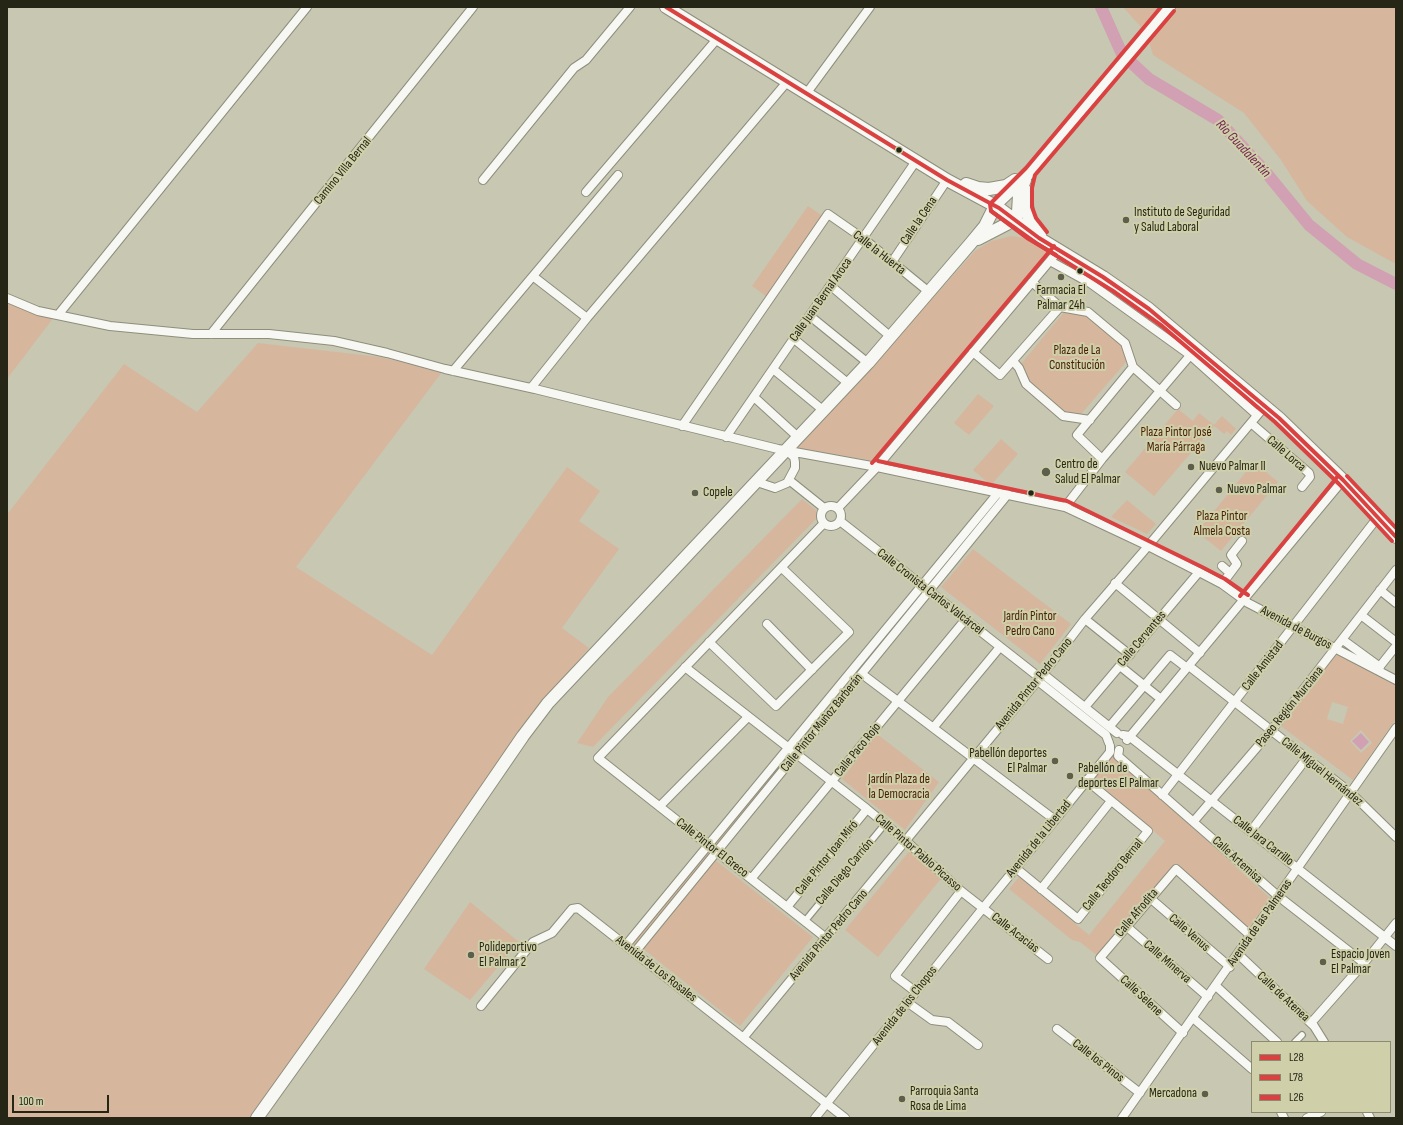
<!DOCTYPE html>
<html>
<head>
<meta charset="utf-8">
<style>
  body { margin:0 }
  #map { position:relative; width:1403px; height:1125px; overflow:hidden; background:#c7c7b2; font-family:"Sofia Sans Condensed",sans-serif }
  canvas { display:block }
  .frame { position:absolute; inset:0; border:8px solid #262617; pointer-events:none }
  .legend { position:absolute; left:1251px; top:1041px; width:140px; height:72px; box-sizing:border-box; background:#cfd0a9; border:1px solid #8b8c6f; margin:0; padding:5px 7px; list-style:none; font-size:12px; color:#262617 }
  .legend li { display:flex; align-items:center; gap:8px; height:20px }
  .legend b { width:20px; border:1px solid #8b8c6f }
  .scale { position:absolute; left:12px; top:1095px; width:97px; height:18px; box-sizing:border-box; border:2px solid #262617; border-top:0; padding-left:5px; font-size:12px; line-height:14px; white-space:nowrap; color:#262617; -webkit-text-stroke:3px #cfd0a9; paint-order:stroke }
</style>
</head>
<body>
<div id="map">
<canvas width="1403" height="1125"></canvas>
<div class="frame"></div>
<ul class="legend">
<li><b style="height:5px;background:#da4241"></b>L28</li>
<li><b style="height:5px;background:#da4241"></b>L78</li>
<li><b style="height:5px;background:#da4241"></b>L26</li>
</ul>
<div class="scale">100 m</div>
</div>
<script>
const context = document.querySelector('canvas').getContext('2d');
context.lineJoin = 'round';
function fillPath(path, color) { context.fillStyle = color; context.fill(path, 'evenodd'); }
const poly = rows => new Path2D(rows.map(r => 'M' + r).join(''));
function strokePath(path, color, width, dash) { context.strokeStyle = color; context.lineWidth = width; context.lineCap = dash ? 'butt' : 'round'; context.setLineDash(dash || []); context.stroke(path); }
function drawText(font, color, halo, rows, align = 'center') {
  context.font = font + ' "Sofia Sans Condensed",sans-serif'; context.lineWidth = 4; context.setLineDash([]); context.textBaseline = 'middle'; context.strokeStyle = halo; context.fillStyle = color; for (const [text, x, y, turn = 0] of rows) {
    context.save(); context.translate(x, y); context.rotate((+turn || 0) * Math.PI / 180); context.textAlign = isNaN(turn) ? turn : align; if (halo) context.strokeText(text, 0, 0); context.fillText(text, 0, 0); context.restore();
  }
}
fillPath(poly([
  [1123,7,1160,7,1141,27],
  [1177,7,1396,7,1396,264,1347,237,1307,201,1281,160,1244,113,1153,55,1148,38],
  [808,206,824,217,767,297,752,286],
  [1011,236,1024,238,1050,252,875,461,797,448,975,251,991,241],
  [7,299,54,317,7,379],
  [1065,311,1087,314,1123,345,1127,361,1081,414,1063,413,1028,382,1021,364],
  [258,343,380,357,442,372,296,567,432,655,567,467,600,491,579,521,619,549,562,628,589,648,538,707,256,1118,7,1118,7,511,9,512,124,364,197,412],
  [978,394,994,406,969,435,954,423],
  [1178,409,1193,421,1199,413,1214,425,1222,416,1236,429,1231,435,1227,431,1224,434,1214,426,1154,496,1125,472],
  [1001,439,1018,454,991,485,973,470],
  [1254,462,1278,482,1221,551,1197,532],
  [802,499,817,511,817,518,593,747,577,743,608,697],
  [1127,500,1156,524,1147,534,1111,517],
  [973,549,1071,624,1040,664,941,587],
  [924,588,927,590,798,749,793,746],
  [1338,652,1396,683,1396,719,1353,780,1281,726],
  [1332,702,1348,707,1343,724,1327,719],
  [1361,730,1372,743,1361,753,1350,741],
  [877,734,939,782,905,830,842,779],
  [789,751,793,754,717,846,713,843],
  [1112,754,1270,898,1247,930,1176,866,1098,956,1080,942,1072,940,1009,889,1019,877,1089,935,1165,841,1092,778],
  [709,849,712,851,634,948,629,944],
  [911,849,943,876,878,957,845,930],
  [715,860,813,937,740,1026,642,948],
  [470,902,519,942,470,1000,424,969]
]), '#d6b79e');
fillPath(poly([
  [1361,733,1369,742,1361,750,1352,741]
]), '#d1a0b2');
strokePath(poly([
  [1101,7,1122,54,1149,79,1218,120,1264,170,1309,225,1357,264,1396,284]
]), '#d1a0b2', 12);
const pedestrian = poly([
  [805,921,885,824],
  [1295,1042,1302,1035]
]);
const minor = poly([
  [806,94,870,7],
  [483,180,574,68,586,60,630,7],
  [586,192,717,39],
  [1050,261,1090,283,1190,355,1257,415],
  [892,262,947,180],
  [534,277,587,318],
  [1032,282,1060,307,1088,312,1125,343,1133,367,1176,405],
  [831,286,891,337],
  [7,298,38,311,110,326,193,334,269,334,334,341,387,353,445,369,535,389,778,449,877,467,1065,507,1148,546,1199,572,1222,584,1248,603,1396,680],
  [58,315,307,7],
  [810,316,868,363],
  [211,334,473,7],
  [794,339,849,384],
  [973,352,1000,375,1060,307],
  [1013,361,1019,368,1026,384,1063,416,1090,420],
  [773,369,824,411],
  [453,371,618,175],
  [531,388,587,318,787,82],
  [754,397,799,438],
  [1251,423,1309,473,1310,477,1302,487],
  [682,426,828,214,864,239,929,292],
  [726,437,916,161],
  [1102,459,1077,435,1133,367],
  [789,480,824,508],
  [757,482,775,488,787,483,795,468,795,462,794,457,788,452],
  '821 516a10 10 0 1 1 20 0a10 10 0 1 1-20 0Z',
  [1065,507,1102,459,1193,352],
  [838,508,877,467,1059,250],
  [840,521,1040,678],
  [824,523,598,758,826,938],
  [1222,566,1230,573],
  [1115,583,1200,653],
  [1222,584,1237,564,1231,555,1242,541],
  [1380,590,1396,603],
  [1361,615,1396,642],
  [1085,619,1130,655],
  [767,624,812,670],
  [1343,640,1380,667],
  [709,642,776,706,849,632,782,568],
  [1120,666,1161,699],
  [1189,666,1351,793,1396,837],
  [685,667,867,809,906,841,961,891,1048,959],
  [1377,670,1396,646],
  [862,674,1055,820],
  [1043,674,1117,733],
  [1038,681,1106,735,1109,743],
  [1085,707,1199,572],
  [1110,726,1170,655,1187,668],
  [933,728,1000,647],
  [1123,735,1129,736,1396,946],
  [1127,740,1343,480],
  [1119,750,1118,756,1278,896,1364,963],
  [1162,795,1378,517],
  [660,806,748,717],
  [1194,821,1271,731,1396,570],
  [1251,831,1306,759],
  [1017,869,1078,919,1148,831,1086,780],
  [751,879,965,620],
  [1041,889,1111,801],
  [1150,898,1230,967],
  [787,907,867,809],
  [1126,926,1208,997],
  [626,945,998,493],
  [635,952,1008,494],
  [1238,954,1314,1026,1324,1042],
  [1216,986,1277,1042],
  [916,992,895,976,961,891],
  [907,1002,932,1020,948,1022,978,1045],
  [481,1006,533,942,552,933,572,909,578,908,845,1118],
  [1193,1018,1252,1069],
  [1311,1023,1364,963,1396,923],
  [1057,1029,1140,1093],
  [1183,1033,1100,958,1176,869,1251,936],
  [743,1038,1043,674,1085,619,1143,552,1265,406],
  [1281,1112,1284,1118],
  [1367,1112,1370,1118],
  [815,1118,983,908,1055,820,1110,752,1110,746],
  [1122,1118,1396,728],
  [1307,1118,1321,1112]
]);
const primary = poly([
  [666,7,947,180,999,208,1039,238,1103,277,1149,309,1279,418,1343,480,1396,537],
  [966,184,978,188,989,189,1006,186,1015,180],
  [1026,191,1028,215,1040,235],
  [978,239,1007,224,1016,218,1018,212,1019,195,1025,180],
  [257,1118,350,988,523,736,548,703,868,363,971,243,985,226,996,204,1030,172,1169,7]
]);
strokePath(pedestrian, '#8e8e7d', 8);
strokePath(minor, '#8e8e7d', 10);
strokePath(primary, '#8e8e7d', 14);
strokePath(pedestrian, '#f7f7f3', 5.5);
strokePath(minor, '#f7f7f3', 8);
strokePath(primary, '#f7f7f3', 12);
strokePath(poly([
  [666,7,947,180,999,208,1039,238,1103,277,1149,309,1279,418,1343,480,1396,537]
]), '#da4241', 4);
strokePath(poly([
  [991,211,1036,243,1113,291,1162,326,1275,422,1339,484,1392,541],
  [1047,232,1036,218,1032,207,1032,188,1035,175,1174,11]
]), '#da4241', 4);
strokePath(poly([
  [1056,255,1027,238,991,211,990,204,1026,168,1161,7],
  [878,461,1067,501,1202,567,1225,579,1248,595],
  [872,463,1054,246],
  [1347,476,1396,528],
  [1240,596,1338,476]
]), '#da4241', 4);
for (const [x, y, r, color] of [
  [899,150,3.5,"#262617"],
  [1126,220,4,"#5e5e4d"],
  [1080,271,3.5,"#262617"],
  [1061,277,4,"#5e5e4d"],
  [1191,467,4,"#5e5e4d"],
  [1046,472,5,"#5e5e4d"],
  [1219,490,4,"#5e5e4d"],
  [695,493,4,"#5e5e4d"],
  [1031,493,3.5,"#262617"],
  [1055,761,4,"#5e5e4d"],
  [1070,776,4,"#5e5e4d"],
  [471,955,4,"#5e5e4d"],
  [1323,962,4,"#5e5e4d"],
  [1205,1094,4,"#5e5e4d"],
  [902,1099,4,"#5e5e4d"]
]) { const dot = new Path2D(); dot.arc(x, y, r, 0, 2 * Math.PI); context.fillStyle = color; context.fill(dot); strokePath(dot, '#cfd0a9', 1.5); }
drawText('13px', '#262617', '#cfd0a9', [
  ["Camino Villa Bernal",343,171,-51],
  ["Calle la Cena",919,221,-56],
  ["Calle la Huerta",879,253,38],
  ["Calle Juan Bernal Aroca",821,300,-55],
  ["Calle Lorca",1286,454,41],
  ["Calle Cronista Carlos Valcárcel",930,592,38],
  ["Avenida de Burgos",1296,628,28],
  ["Calle Cervantes",1142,639,-50],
  ["Calle Amistad",1263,666,-52],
  ["Avenida Pintor Pedro Cano",1034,684,-51],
  ["Paseo Región Murciana",1290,707,-51],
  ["Calle Pintor Muñoz Barberán",822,723,-51],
  ["Calle Paco Rojo",858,750,-51],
  ["Calle Miguel Hernández",1322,772,39],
  ["Avenida de la Libertad",1039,839,-51],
  ["Calle Jara Carrillo",1263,841,38],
  ["Calle Pintor El Greco",712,848,38],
  ["Calle Pintor Pablo Picasso",918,853,41],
  ["Calle Pintor Joan Miró",827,858,-51],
  ["Calle Artemisa",1237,860,42],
  ["Calle Diego Carrión",845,872,-50],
  ["Calle Teodoro Bernal",1113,875,-51],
  ["Calle Afrodita",1137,913,-50],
  ["Avenida de las Palmeras",1260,923,-55],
  ["Calle Acacias",1015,933,38],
  ["Calle Venus",1189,933,41],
  ["Avenida Pintor Pedro Cano",829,935,-50],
  ["Calle Minerva",1167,962,41],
  ["Avenida de Los Rosales",656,969,38],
  ["Calle Selene",1141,996,43],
  ["Calle de Atenea",1283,997,43],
  ["Avenida de los Chopos",905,1006,-52],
  ["Calle los Pinos",1098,1061,38]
]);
drawText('13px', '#262617', '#cfd0a9', [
  ["Instituto de Seguridad",1134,213],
  ["y Salud Laboral",1134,228],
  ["Farmacia El",1061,291,"center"],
  ["Palmar 24h",1061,306,"center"],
  ["Centro de",1055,465],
  ["Salud El Palmar",1055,480],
  ["Nuevo Palmar II",1199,467],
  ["Nuevo Palmar",1227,490],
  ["Copele",703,493],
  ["Pabellón deportes",1047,754,"right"],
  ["El Palmar",1047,769,"right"],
  ["Pabellón de",1078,769],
  ["deportes El Palmar",1078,784],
  ["Polideportivo",479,948],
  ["El Palmar 2",479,963],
  ["Espacio Joven",1331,955],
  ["El Palmar",1331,970],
  ["Parroquia Santa",910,1092],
  ["Rosa de Lima",910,1107],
  ["Mercadona",1197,1094,"right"]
], 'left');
drawText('13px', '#471d03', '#cfd0a9', [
  ["Plaza de La",1077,351],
  ["Constitución",1077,366],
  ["Plaza Pintor José",1176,433],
  ["María Párraga",1176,448],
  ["Plaza Pintor",1222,517],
  ["Almela Costa",1222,532],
  ["Jardín Pintor",1030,617],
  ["Pedro Cano",1030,632],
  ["Jardín Plaza de",899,780],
  ["la Democracia",899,795]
]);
drawText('italic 14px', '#722251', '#cfd0a9', [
  ["Río Guadalentín",1243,149,47]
]);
</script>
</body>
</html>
